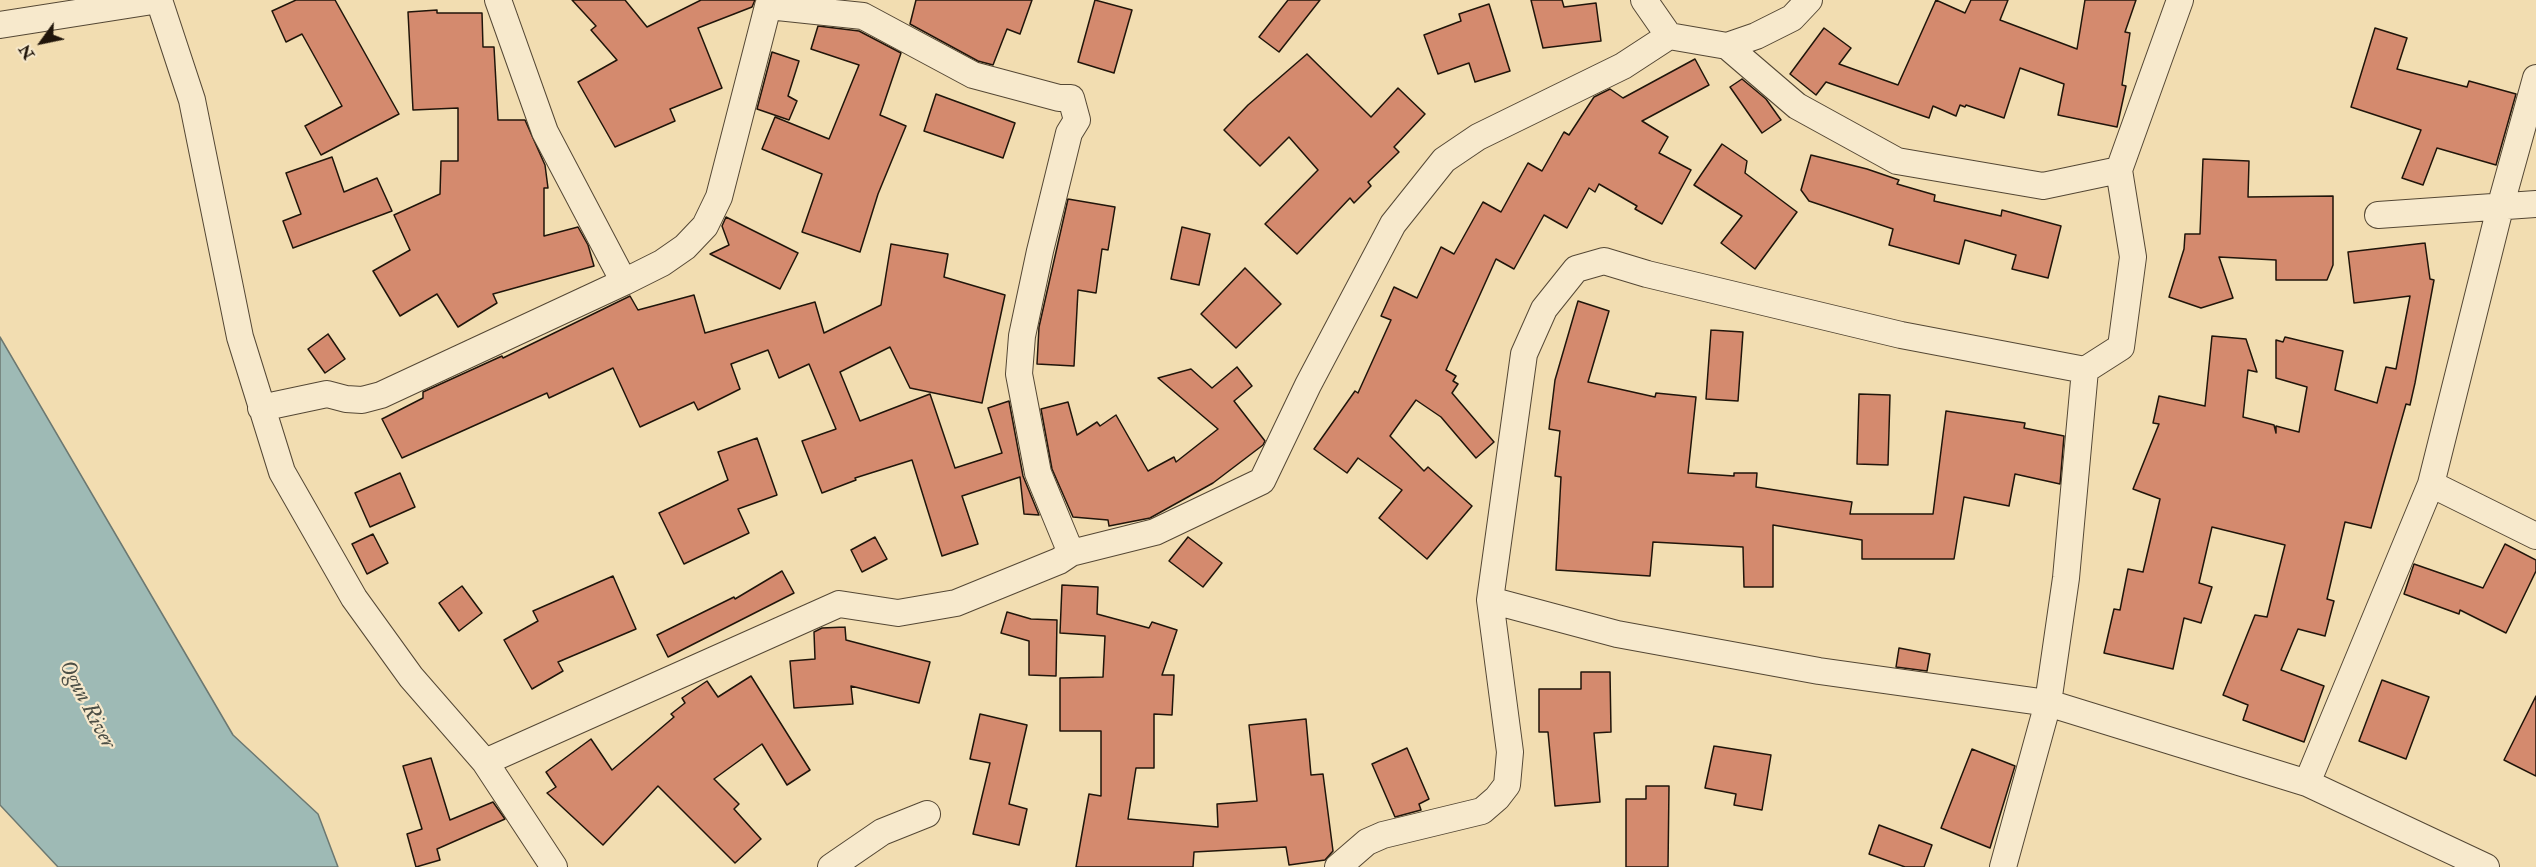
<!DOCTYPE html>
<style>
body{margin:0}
#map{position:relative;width:2536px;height:867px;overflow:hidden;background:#f2ddb1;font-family:"IM FELL Double Pica",serif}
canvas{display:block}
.north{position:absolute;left:12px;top:12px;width:60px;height:60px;-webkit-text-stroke:4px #f7e9cc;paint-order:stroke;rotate:237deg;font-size:16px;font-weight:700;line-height:24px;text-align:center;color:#20150a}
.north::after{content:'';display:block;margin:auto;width:21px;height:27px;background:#20150a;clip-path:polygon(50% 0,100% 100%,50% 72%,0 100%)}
</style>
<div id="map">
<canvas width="2536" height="867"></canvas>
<div class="north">N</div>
</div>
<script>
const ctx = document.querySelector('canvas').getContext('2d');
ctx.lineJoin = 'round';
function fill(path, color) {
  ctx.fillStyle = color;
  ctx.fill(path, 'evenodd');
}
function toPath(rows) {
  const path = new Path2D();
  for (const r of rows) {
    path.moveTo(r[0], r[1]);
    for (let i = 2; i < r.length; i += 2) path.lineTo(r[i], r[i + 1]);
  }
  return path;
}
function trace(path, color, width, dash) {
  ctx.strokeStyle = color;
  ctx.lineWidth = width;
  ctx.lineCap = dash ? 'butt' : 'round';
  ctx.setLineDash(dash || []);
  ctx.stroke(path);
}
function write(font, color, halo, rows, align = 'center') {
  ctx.font = font + ' "IM FELL Double Pica",serif';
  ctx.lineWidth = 4.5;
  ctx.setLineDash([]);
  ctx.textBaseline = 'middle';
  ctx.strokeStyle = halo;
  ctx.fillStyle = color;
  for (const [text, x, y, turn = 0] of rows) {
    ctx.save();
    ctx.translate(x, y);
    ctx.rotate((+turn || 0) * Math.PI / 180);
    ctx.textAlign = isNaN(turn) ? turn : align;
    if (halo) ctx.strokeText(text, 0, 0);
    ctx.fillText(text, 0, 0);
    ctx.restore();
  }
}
const water = toPath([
 [0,337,233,735,318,814,338,867,58,867,0,805,0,337]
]);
fill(water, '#9ebab5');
trace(water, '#6c7871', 1.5);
const building = toPath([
 [296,0,335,0,399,114,321,155,305,126,342,106,302,34,286,42,272,11,296,0],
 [572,0,625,0,647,27,701,0,755,0,752,7,698,28,722,88,670,109,675,121,615,147,578,82,617,60,591,30,596,26,572,0],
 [916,0,1032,0,1020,34,1007,29,993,65,978,61,910,24,916,0],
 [1095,0,1132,10,1114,73,1078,62,1095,0],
 [1288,0,1320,0,1279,52,1259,37,1288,0],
 [1531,0,1562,0,1564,7,1596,3,1601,41,1543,48,1531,0],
 [1936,0,1965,13,1971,0,2008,0,2000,20,2077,49,2085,0,2136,0,2125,32,2130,33,2122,85,2126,86,2117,127,2058,115,2064,84,2020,68,2004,118,1966,105,1965,107,1960,105,1956,116,1933,106,1929,118,1826,82,1816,95,1790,74,1824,28,1851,48,1839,64,1898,85,1936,0],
 [1489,4,1510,71,1475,82,1469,63,1438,74,1424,35,1461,21,1459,14,1489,4],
 [437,10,437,13,482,13,483,47,494,47,498,120,525,120,545,165,548,188,544,188,544,236,578,227,588,245,594,266,493,294,497,303,458,327,437,294,400,316,373,271,410,250,394,215,440,194,441,161,458,161,458,108,413,110,408,12,437,10],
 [818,26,859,31,901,53,880,115,906,126,878,194,860,252,802,232,822,174,762,149,775,117,829,139,859,65,811,49,818,26],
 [2375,28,2407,38,2397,69,2467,87,2469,81,2516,94,2496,165,2437,148,2423,185,2402,178,2421,130,2351,107,2375,28],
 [772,52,799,61,788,96,797,101,789,120,757,109,772,52],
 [1307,54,1371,117,1398,88,1425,114,1394,147,1399,152,1368,182,1371,186,1354,203,1350,198,1297,254,1265,224,1318,170,1289,137,1260,166,1224,130,1248,105,1307,54],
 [1695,59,1709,85,1642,121,1668,137,1659,153,1691,170,1662,224,1635,209,1637,206,1599,184,1595,192,1589,188,1567,228,1544,215,1514,269,1496,259,1446,370,1456,376,1453,381,1458,384,1452,393,1494,442,1476,458,1441,417,1416,400,1390,436,1424,471,1428,467,1472,506,1427,559,1379,518,1402,490,1358,458,1347,473,1314,449,1355,391,1358,393,1391,320,1381,316,1394,287,1417,298,1441,247,1454,254,1483,202,1501,212,1528,163,1542,171,1564,132,1569,135,1594,97,1610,89,1623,98,1695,59],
 [1742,79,1766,99,1781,120,1762,133,1730,87,1742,79],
 [936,94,1015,123,1003,158,924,131,936,94],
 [1722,144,1747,161,1745,173,1797,212,1755,269,1721,243,1742,216,1694,185,1722,144],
 [1811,155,1867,169,1899,180,1897,184,1935,195,1934,201,2001,216,2002,210,2061,226,2048,278,2012,269,2016,255,1965,240,1959,264,1889,245,1893,229,1809,201,1801,190,1811,155],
 [332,157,344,192,377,178,392,211,293,248,283,221,301,214,286,173,332,157],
 [2203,159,2249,161,2248,197,2333,196,2333,265,2327,280,2276,280,2276,260,2219,257,2233,298,2201,308,2169,297,2184,249,2185,234,2200,234,2203,159],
 [1068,199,1115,207,1108,250,1102,249,1096,293,1078,290,1074,366,1037,364,1039,327,1068,199],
 [726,217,798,253,780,289,710,254,729,245,722,226,726,217],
 [1182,227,1210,234,1199,285,1171,279,1182,227],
 [2425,243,2430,279,2434,280,2415,383,2410,405,2406,404,2371,528,2345,522,2327,599,2334,601,2325,636,2298,629,2281,670,2324,686,2304,742,2243,720,2248,705,2223,695,2255,615,2267,617,2285,545,2212,527,2199,583,2212,587,2201,623,2184,618,2173,669,2104,653,2114,609,2120,610,2128,569,2143,572,2160,499,2133,489,2159,424,2153,423,2159,396,2205,406,2212,336,2246,339,2257,372,2248,370,2243,417,2274,425,2276,433,2276,426,2299,432,2307,387,2276,378,2276,340,2283,342,2285,337,2343,351,2335,390,2377,403,2386,367,2396,369,2410,296,2354,303,2348,252,2425,243],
 [891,244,948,254,944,277,1005,295,982,403,910,388,890,347,840,372,860,421,930,394,955,468,1002,453,988,408,1009,401,1023,476,1039,515,1024,514,1020,477,962,496,978,544,942,556,912,460,855,478,856,480,822,493,802,441,836,429,809,364,779,378,768,350,731,364,740,389,698,410,694,402,640,427,613,368,549,398,547,393,402,458,382,419,423,398,423,392,502,356,503,358,630,296,638,310,694,295,705,333,815,302,824,333,881,305,891,244],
 [1245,268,1281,304,1236,348,1201,314,1245,268],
 [1578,301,1609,311,1588,382,1655,397,1656,393,1696,397,1688,473,1734,476,1734,473,1757,473,1756,487,1852,502,1850,514,1933,514,1946,411,2025,423,2024,428,2064,436,2060,484,2015,474,2009,506,1964,497,1954,559,1862,559,1862,540,1773,525,1773,587,1744,587,1743,547,1653,542,1650,576,1556,570,1561,477,1555,476,1560,431,1549,429,1555,380,1578,301],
 [1711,330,1743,332,1738,401,1706,399,1711,330],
 [328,334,345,359,325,373,308,349,328,334],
 [1237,367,1252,386,1234,401,1265,441,1263,445,1213,483,1150,518,1109,526,1108,520,1073,517,1052,469,1041,409,1068,402,1077,435,1097,422,1100,426,1116,415,1148,471,1174,457,1176,462,1218,429,1158,378,1191,369,1212,388,1237,367],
 [1859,394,1890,395,1888,465,1857,464,1859,394],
 [757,438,777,495,738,509,749,533,684,564,659,513,728,480,718,452,757,438],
 [400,473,415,507,370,527,355,493,400,473],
 [373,534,388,563,367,574,352,544,373,534],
 [875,537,887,559,862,572,851,550,875,537],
 [1188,537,1222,563,1203,587,1169,561,1188,537],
 [2505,544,2536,560,2536,571,2506,633,2460,610,2459,614,2404,594,2414,564,2483,588,2505,544],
 [782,571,794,593,668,657,657,635,734,597,735,599,782,571],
 [613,576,636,629,558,662,563,671,532,689,504,640,538,621,533,611,613,576],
 [1062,585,1098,587,1097,614,1149,628,1152,622,1177,630,1162,675,1174,675,1172,715,1154,714,1154,768,1136,768,1128,819,1218,827,1217,804,1257,801,1249,725,1306,719,1311,775,1323,774,1333,851,1325,860,1289,865,1286,847,1194,852,1193,867,1076,867,1089,794,1101,796,1101,731,1060,731,1060,678,1103,677,1105,636,1060,633,1062,585],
 [462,586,482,613,459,631,439,603,462,586],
 [1007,612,1031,619,1057,620,1056,676,1029,675,1029,641,1001,633,1007,612],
 [845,627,846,640,930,662,919,703,851,686,853,704,794,708,790,661,815,659,814,632,822,628,845,627],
 [1899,648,1930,654,1927,671,1896,667,1899,648],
 [1581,672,1610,672,1611,732,1594,733,1600,802,1555,806,1548,732,1539,732,1539,689,1581,689,1581,672],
 [751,676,810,770,787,785,762,744,714,779,739,804,734,809,761,839,735,863,658,786,603,845,547,793,556,787,546,772,591,739,612,770,674,717,671,714,685,703,682,698,707,681,718,697,751,676],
 [2382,680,2429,697,2406,759,2359,741,2382,680],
 [2536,696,2536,776,2504,760,2536,696],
 [980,714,1027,725,1009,804,1027,809,1019,845,973,834,990,763,970,759,980,714],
 [1714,746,1771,755,1762,810,1734,805,1736,794,1705,788,1714,746],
 [1407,748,1429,799,1419,804,1421,810,1395,817,1372,764,1407,748],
 [1972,749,2015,766,1990,848,1941,828,1972,749],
 [431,758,450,820,493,802,505,819,437,849,440,860,416,867,407,834,422,829,403,766,431,758],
 [1646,786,1669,786,1668,867,1626,867,1626,799,1646,799,1646,786],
 [1879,825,1932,845,1924,867,1905,867,1869,854,1879,825]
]);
fill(building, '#d48a6e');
trace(building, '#20150a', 1.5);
const minor = toPath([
 [159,0,192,100,240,337,282,472,354,598,411,677,485,762,554,867],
 [498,0,545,132,624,282],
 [1644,0,1669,36],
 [768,6,863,16,973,75,1059,98,1071,98,1077,120,1069,133,1040,251,1022,336,1019,374,1038,473,1071,553],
 [0,25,159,0],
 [1727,46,1797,106,1897,161,2043,186,2119,170],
 [2378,215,2536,204],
 [261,408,327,394,346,399,362,400,381,395,624,282,662,263,685,247,705,226,719,197,768,6,773,0],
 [2431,484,2536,536],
 [1490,600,1617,634,1819,671,2048,703,2307,783,2486,867],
 [485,762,839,604,898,613,956,603,1059,561,1071,553,1155,532,1262,481,1308,385,1393,224,1444,160,1478,137,1623,66,1669,36,1727,46,1756,36,1792,18,1809,0],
 [2307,783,2431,484,2501,204,2536,78],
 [831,867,882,832,927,814],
 [1338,867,1367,842,1383,835,1482,811,1497,798,1507,785,1510,752,1490,600,1524,354,1544,309,1576,269,1604,261,1647,274,1901,335,2085,370],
 [2003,867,2048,703,2066,578,2085,370,2121,347,2133,257,2119,170,2180,0]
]);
trace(minor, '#544734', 28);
trace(minor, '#f7e9cc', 26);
write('italic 22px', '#4c4f46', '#f7e9cc', [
 ["Ogun River",86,705,62]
]);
</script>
